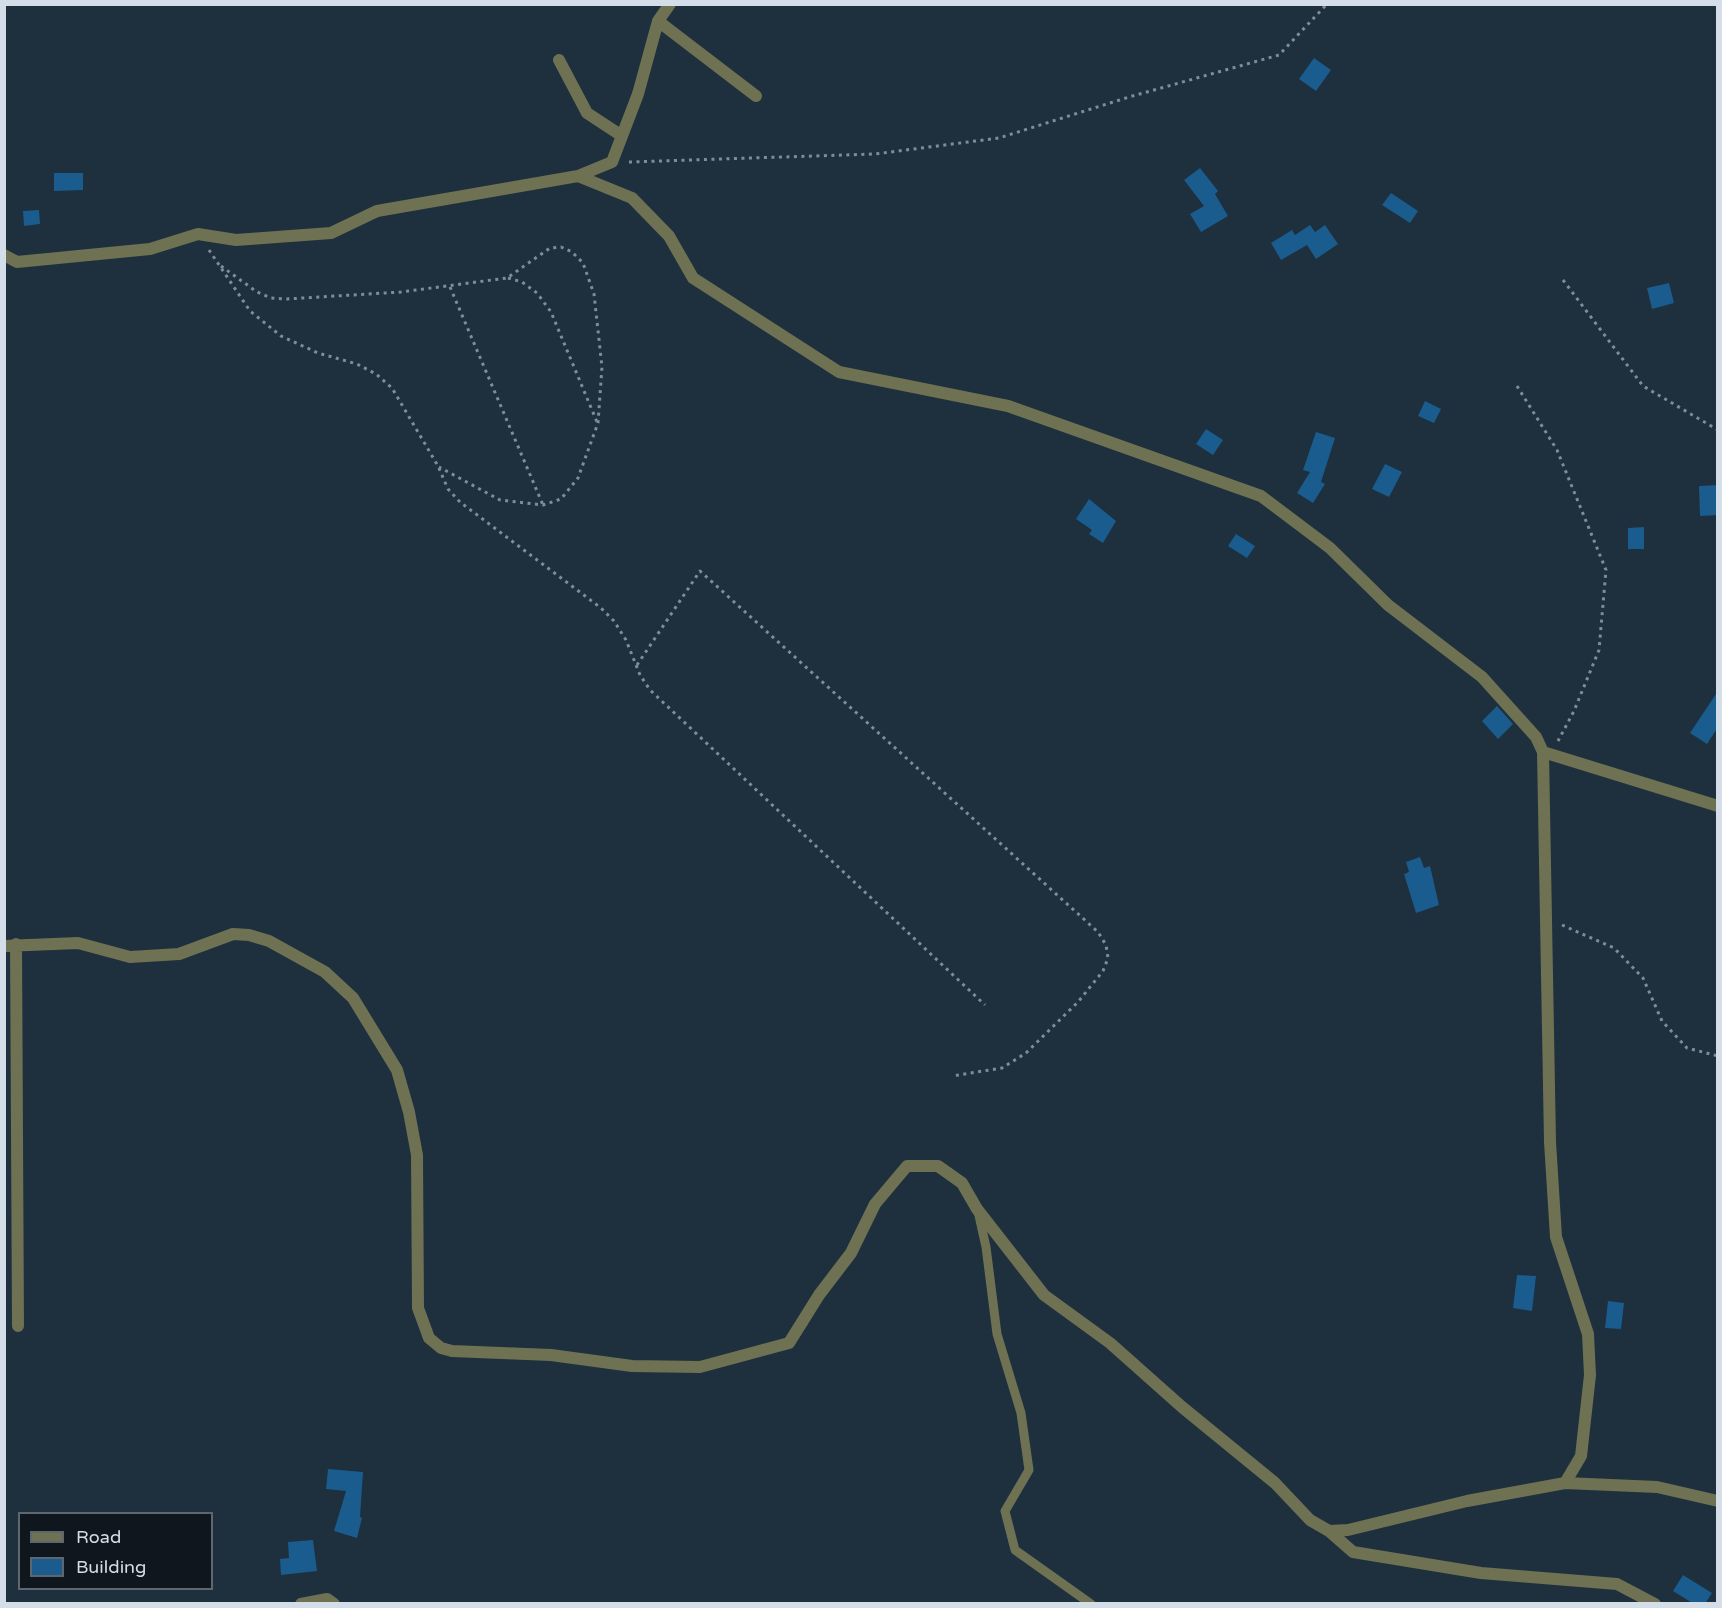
<!DOCTYPE html>
<style>
body{margin:0}
#map{position:relative;width:1722px;height:1608px;overflow:hidden;background:#1e2f3e;font-family:"Varela Round",sans-serif}
canvas{display:block}
.frame{position:absolute;inset:0;border:6px solid #d4dee8;pointer-events:none}
.legend{position:absolute;left:18px;top:1512px;width:195px;height:78px;box-sizing:border-box;background:#0f161d;border:2px solid #5e666e;margin:0;padding:8px 10px;list-style:none;font-size:18px;color:#d4dee8}
.legend li{display:flex;align-items:center;gap:12px;height:30px}
.legend b{width:30px;border:2px solid #5e666e}
</style>
<div id="map">
<canvas width="1722" height="1608"></canvas>
<div class="frame"></div>
<ul class="legend">
<li><b style="height:8px;background:#6e7152"></b>Road</li>
<li><b style="height:16px;background:#1a5c8d"></b>Building</li>
</ul>
</div>
<script>
const ctx = document.querySelector('canvas').getContext('2d');
ctx.lineJoin = 'round';
function fill(path, color) {
  ctx.fillStyle = color;
  ctx.fill(path, 'evenodd');
}
function toPath(rows) {
  const path = new Path2D();
  for (const r of rows) {
    path.moveTo(r[0], r[1]);
    for (let i = 2; i < r.length; i += 2) path.lineTo(r[i], r[i + 1]);
  }
  return path;
}
function trace(path, color, width, dash) {
  ctx.strokeStyle = color;
  ctx.lineWidth = width;
  ctx.lineCap = dash ? 'butt' : 'round';
  ctx.setLineDash(dash || []);
  ctx.stroke(path);
}
fill(toPath([
 [1314,58,1331,70,1316,91,1299,79],
 [1200,168,1218,191,1215,194,1228,216,1201,232,1190,214,1204,206,1184,180],
 [54,173,83,173,83,190,54,191],
 [1391,193,1418,211,1410,223,1382,205],
 [39,210,40,224,24,226,23,211],
 [1310,225,1315,232,1325,225,1338,244,1316,259,1307,245,1281,260,1271,243,1292,230,1295,235],
 [1669,283,1674,303,1652,309,1647,288],
 [1425,401,1441,409,1434,423,1418,416],
 [1206,429,1223,440,1213,455,1196,444],
 [1316,432,1335,438,1321,482,1325,484,1313,503,1297,493,1310,472,1303,470],
 [1385,464,1402,472,1389,497,1372,489],
 [1718,485,1718,515,1700,516,1699,486],
 [1089,499,1116,521,1103,543,1089,534,1092,530,1076,519],
 [1644,527,1644,549,1628,549,1628,528],
 [1236,534,1255,546,1247,558,1228,546],
 [1718,691,1718,727,1707,744,1690,733],
 [1497,706,1513,724,1498,739,1482,721],
 [1420,857,1424,868,1430,866,1439,905,1416,913,1404,874,1409,872,1406,862],
 [1517,1275,1536,1276,1532,1311,1513,1308],
 [1608,1301,1624,1303,1621,1329,1605,1328],
 [328,1469,363,1472,360,1517,362,1518,357,1538,334,1531,346,1491,326,1489],
 [313,1540,317,1571,281,1575,280,1559,289,1558,288,1542],
 [1683,1575,1712,1593,1705,1604,1694,1604,1673,1591]
]), '#1a5c8d');
trace(toPath([
 [629,162,875,154,999,138,1129,97,1279,55,1327,4],
 [209,250,250,311,281,336,318,353,357,364,376,374,392,388,438,466,448,489,460,502,601,608,614,621,626,640,640,675,650,690,985,1005],
 [221,266,257,292,271,298,287,299,401,292,507,278,550,248,561,247,572,252,583,263,594,294,602,367,598,423,578,478,561,499,543,505,500,500,439,467],
 [508,278,522,282,537,293,551,312,597,422],
 [1563,280,1643,386,1718,430],
 [450,287,543,505],
 [1517,386,1557,450,1606,570,1599,650,1574,711,1558,741],
 [637,665,700,571,1098,932,1106,945,1108,958,1103,971,1078,1002,1026,1053,1002,1068,952,1076],
 [1562,925,1614,948,1643,978,1662,1021,1687,1048,1718,1056]
]), '#808d99', 3, [3, 4.5]);
trace(toPath([
 [978,1211,986,1247,997,1334,1021,1413,1029,1470,1005,1511,1015,1550,1091,1604]
]), '#6e7152', 9);
trace(toPath([
 [658,21,756,96],
 [559,60,587,113,622,136],
 [578,176,632,198,669,236,693,278,839,372,1008,406,1261,496,1330,548,1388,605,1482,677,1536,737,1543,752,1550,1142,1556,1237,1588,1334,1590,1375,1581,1456,1565,1483],
 [4,255,17,262,150,249,198,234,236,240,331,233,377,211,578,176,612,162,638,94,658,21,670,4],
 [1543,752,1718,806],
 [16,944,18,1326],
 [4,946,78,943,130,957,179,954,233,934,249,935,269,941,325,972,353,998,397,1070,409,1112,417,1155,418,1308,429,1338,441,1348,452,1351,551,1355,632,1366,700,1367,789,1343,819,1295,851,1253,875,1204,907,1166,938,1166,962,1183,977,1209,1044,1295,1110,1343,1182,1407,1275,1483,1310,1520,1329,1531,1353,1552,1481,1573,1617,1584,1655,1604],
 [1329,1531,1348,1530,1467,1501,1565,1483,1657,1487,1718,1501],
 [301,1604,327,1599,334,1604]
]), '#6e7152', 12);
</script>
